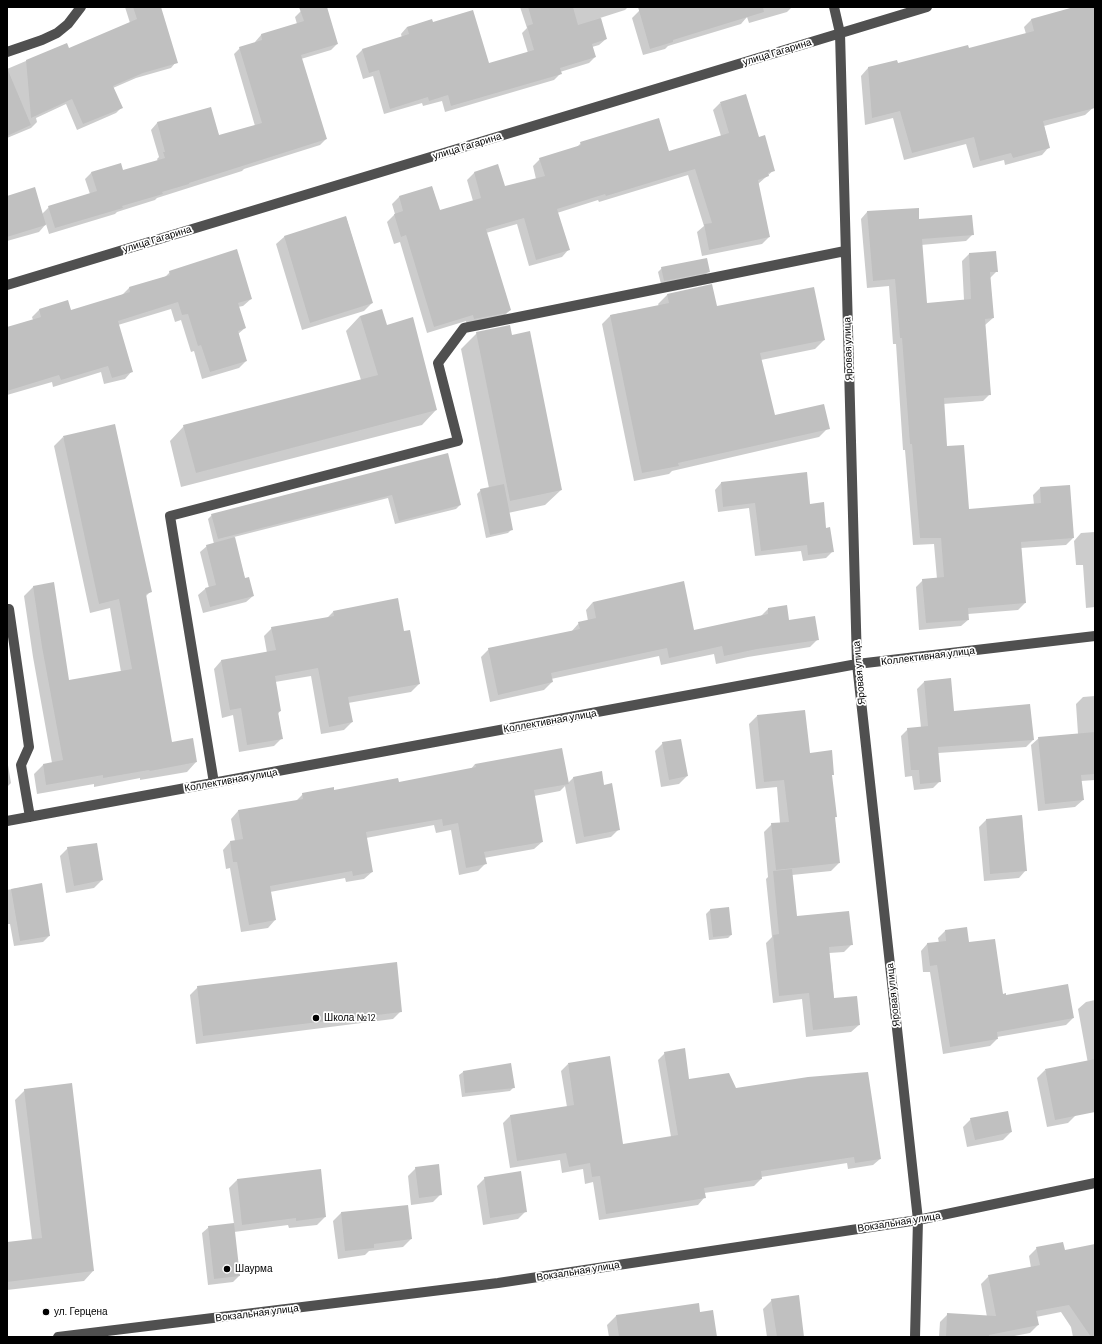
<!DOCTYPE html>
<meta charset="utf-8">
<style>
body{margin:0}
#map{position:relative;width:1102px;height:1344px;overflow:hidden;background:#fff;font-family:Barlow,sans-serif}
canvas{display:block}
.frame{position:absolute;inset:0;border:8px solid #000;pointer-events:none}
</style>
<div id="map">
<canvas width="1102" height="1344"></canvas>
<div class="frame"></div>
</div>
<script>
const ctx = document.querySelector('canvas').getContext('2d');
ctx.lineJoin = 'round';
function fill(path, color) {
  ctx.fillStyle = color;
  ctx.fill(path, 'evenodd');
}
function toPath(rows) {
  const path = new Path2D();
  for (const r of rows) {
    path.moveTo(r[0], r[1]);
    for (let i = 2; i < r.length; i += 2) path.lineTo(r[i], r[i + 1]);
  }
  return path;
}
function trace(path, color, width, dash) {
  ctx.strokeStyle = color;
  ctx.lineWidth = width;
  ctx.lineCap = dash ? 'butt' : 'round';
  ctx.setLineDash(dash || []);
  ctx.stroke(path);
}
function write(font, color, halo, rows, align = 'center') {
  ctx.font = font + ' Barlow,sans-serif';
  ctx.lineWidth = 3.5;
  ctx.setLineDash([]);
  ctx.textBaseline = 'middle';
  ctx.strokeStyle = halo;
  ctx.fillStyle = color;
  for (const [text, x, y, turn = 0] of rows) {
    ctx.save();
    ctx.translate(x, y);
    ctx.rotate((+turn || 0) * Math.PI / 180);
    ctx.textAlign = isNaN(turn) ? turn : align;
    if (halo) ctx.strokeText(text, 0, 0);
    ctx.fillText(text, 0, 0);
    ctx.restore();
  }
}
fill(toPath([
 [125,7,160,7,176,62,171,68,136,78,113,88,121,108,116,113,77,130,66,104,36,118,37,122,31,128,7,138,7,69,66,44,68,50,130,23],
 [313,7,326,7,337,44,331,50,301,59,326,139,320,145,244,169,242,171,157,198,155,200,117,212,115,214,49,234,46,224,39,232,7,241,7,197,42,214,49,207,90,194,85,179,91,173,123,171,158,161,157,159,159,157,151,130,157,123,210,108,219,136,255,126,234,54,240,48,255,43,255,42,261,35,297,24,295,17,301,11],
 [520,7,628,7,625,10,600,18,606,39,599,45,592,47,595,57,589,63,560,72,561,73,554,80,445,112,442,101,423,106,422,103,384,114,373,76,363,79,356,56,362,50,402,38,401,34,407,27,432,23,488,65,528,53,522,33,527,28],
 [652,7,791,7,791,8,787,12,749,23,747,17,741,24,668,46,665,49,643,55,632,18,639,11],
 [1087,7,1095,7,1095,106,1085,115,1044,126,1049,147,1042,155,1005,165,1004,160,973,168,966,144,904,160,893,118,865,125,861,76,868,68,897,64,968,50,1026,34,1024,27,1031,20],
 [720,103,758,138,774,170,758,184,769,237,762,244,702,256,697,232,704,226,688,175,599,202,598,200,557,213,569,249,562,257,529,266,517,224,486,233,510,310,503,317,467,326,466,321,427,333,400,242,394,244,387,222,395,214,392,204,399,197,432,187,439,211,473,201,467,180,474,173,497,166,504,188,536,179,533,166,540,159,576,148,581,143,668,153,721,136,713,110],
 [867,212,918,220,973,234,966,241,921,245,926,304,964,300,962,261,969,254,997,271,990,278,993,318,985,325,990,394,983,401,943,404,946,447,969,510,1034,505,1033,495,1040,488,1069,486,1073,538,1066,545,1021,548,1025,603,1018,610,968,614,968,620,961,626,919,630,916,587,923,580,937,579,934,544,913,545,905,450,903,450,896,344,893,344,889,286,867,288,861,219],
 [346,217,372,303,364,311,302,330,276,244,284,237],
 [662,268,709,271,705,275,661,284,658,272],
 [170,272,251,299,243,306,238,307,245,328,238,334,246,361,239,368,202,379,194,351,191,352,181,320,175,322,171,309,118,325,132,371,125,379,104,384,101,372,53,387,52,382,7,395,7,328,33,320,32,317,39,310,70,312,122,295,129,288,165,277],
 [667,295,716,308,824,340,815,349,761,360,774,416,828,428,819,437,672,471,669,474,634,481,602,324,611,315,659,306,658,304],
 [360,316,436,410,422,425,181,487,170,441,184,426,361,380,346,331],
 [477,333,561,490,545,505,508,513,512,529,508,533,486,538,477,494,481,490,489,488,461,349],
 [63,437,150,592,145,597,171,743,196,762,187,772,140,780,140,778,94,787,94,784,37,794,34,774,43,765,52,763,33,657,24,596,34,586,68,681,121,672,110,608,90,613,54,446],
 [447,454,460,505,456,509,395,524,388,498,234,537,245,579,253,596,246,602,203,613,198,595,205,589,209,588,200,552,207,546,214,544,208,519,212,515],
 [721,483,810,505,825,529,832,552,826,558,803,561,801,551,755,556,749,508,718,512,715,490],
 [1095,532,1095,607,1086,608,1083,565,1076,565,1074,541,1081,533],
 [593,602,694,631,760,617,768,609,786,606,788,621,818,639,810,647,748,657,716,664,714,654,661,665,659,656,551,679,552,682,544,690,490,702,481,657,489,649,571,632,579,623,588,621,586,610],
 [333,612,403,632,419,684,411,692,348,703,352,722,344,730,321,734,311,676,275,682,280,711,278,714,282,738,274,746,239,752,233,715,222,718,214,669,221,661,267,653,264,636,272,628,327,618],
 [924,682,954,712,1033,740,1026,747,938,753,940,781,933,788,914,790,912,776,905,777,901,736,908,729,921,728,917,689],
 [1095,696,1095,780,1081,781,1083,800,1075,807,1038,811,1031,745,1039,738,1078,734,1076,704,1083,697],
 [757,716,809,754,833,774,831,776,836,817,834,818,839,863,831,871,792,875,796,917,851,945,844,952,829,953,834,999,859,1025,851,1032,806,1037,802,999,773,1003,766,943,772,937,766,879,768,877,764,832,772,824,780,823,777,787,756,789,749,724],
 [663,743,687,776,679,784,661,787,655,751],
 [7,759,11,783,7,787],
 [475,764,568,783,573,778,603,786,619,829,611,837,576,844,565,786,560,791,534,796,542,842,534,849,484,858,485,864,478,871,459,875,451,830,436,833,434,825,366,838,372,872,364,879,346,882,345,878,270,892,275,920,268,928,241,932,230,868,226,869,223,850,230,842,235,841,231,819,238,811,296,801,303,794,398,783,471,769],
 [1022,816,1026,870,1019,878,984,881,979,827,986,820],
 [68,848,102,880,94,888,66,893,60,856],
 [41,884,49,936,43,942,14,946,10,924,7,924,7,890],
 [728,908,731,935,728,938,709,940,706,914,710,910],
 [966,928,968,943,1002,995,1073,1018,1066,1025,997,1037,997,1039,990,1046,943,1054,930,972,923,972,921,951,927,944,939,943,938,938,945,931],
 [198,987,401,1011,393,1019,196,1044,190,995],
 [1095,1000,1095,1067,1089,1069,1078,1009,1086,1002],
 [665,1053,689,1080,735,1089,880,1159,873,1165,848,1169,847,1163,761,1177,761,1179,754,1186,704,1193,704,1198,698,1205,599,1220,593,1182,585,1184,583,1169,562,1173,560,1160,510,1168,503,1123,510,1116,567,1107,561,1071,568,1064,623,1145,671,1137,658,1060],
 [1045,1070,1076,1115,1068,1123,1047,1127,1037,1078],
 [463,1072,514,1087,510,1091,462,1097,459,1075],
 [25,1090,93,1271,84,1281,7,1290,7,1243,32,1240,15,1100],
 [971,1119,1011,1132,1003,1140,967,1147,963,1127],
 [416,1168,441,1194,433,1202,411,1205,408,1176],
 [485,1178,526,1211,518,1219,483,1225,477,1186],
 [237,1180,325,1217,317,1225,289,1228,288,1225,234,1232,239,1276,233,1282,208,1285,202,1233,209,1227,234,1224,229,1188],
 [341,1213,411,1239,403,1247,369,1251,365,1255,338,1259,333,1221],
 [1095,1245,1095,1337,1073,1337,1071,1327,1061,1312,1036,1317,1038,1325,1030,1333,1009,1337,939,1337,940,1322,948,1314,987,1317,981,1284,989,1276,1031,1268,1029,1256,1037,1248,1064,1251],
 [772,1300,803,1337,767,1337,763,1309],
 [699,1313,716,1337,609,1337,607,1325,616,1316]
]), '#0003');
fill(toPath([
 [133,7,161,7,178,63,143,73,113,86,123,108,83,124,72,99,31,118,26,60,67,43,69,48,137,19],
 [299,7,327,7,338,44,301,55,327,139,189,183,189,184,162,192,163,194,122,206,123,208,55,228,48,206,97,191,91,172,121,163,123,170,165,158,163,152,165,152,157,122,211,107,219,135,262,123,239,47,262,40,261,34,304,21],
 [528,7,573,7,578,25,601,18,607,39,592,44,596,57,560,68,562,74,451,106,448,95,429,101,428,97,390,109,379,70,369,73,362,49,409,34,407,27,432,19,433,22,473,10,489,63,534,50,527,26,533,24],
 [638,7,763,7,764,12,673,40,673,42,650,49],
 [1074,7,1095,7,1095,108,1043,121,1050,148,1013,158,1011,153,980,161,974,137,912,153,900,111,872,118,868,67,897,60,898,63,968,45,969,48,1034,31,1031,19],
 [7,68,31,125,7,136],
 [746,94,759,137,765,135,775,171,768,173,769,176,758,180,770,237,709,250,704,224,712,223,695,169,606,196,605,194,557,209,570,250,536,260,524,218,486,229,511,310,506,313,474,319,473,315,434,327,406,235,401,237,394,214,403,211,399,196,432,186,440,210,481,198,474,172,498,164,505,186,545,176,539,158,581,145,580,142,659,118,669,151,729,133,720,102],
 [35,187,46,225,7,237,7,196],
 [919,208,919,219,972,215,974,235,922,239,927,303,971,299,969,253,996,251,998,272,990,272,994,318,985,319,991,395,944,398,947,446,964,445,969,509,1041,503,1040,487,1070,485,1074,538,1021,542,1026,603,968,608,969,620,926,623,922,579,944,577,941,538,920,538,912,444,910,444,902,338,900,338,895,279,873,281,867,211],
 [346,216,373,303,310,323,284,236],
 [237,249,252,299,238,303,246,328,238,331,247,361,210,372,201,345,198,346,188,314,182,315,178,302,118,321,133,372,112,378,108,366,61,380,59,375,7,391,7,327,41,317,39,309,68,300,71,310,130,292,129,287,170,275,169,271],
 [707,258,710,272,664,281,661,267],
 [712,284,717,306,814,287,825,340,760,353,775,415,824,404,830,429,678,463,679,466,642,473,610,315,669,303,667,294],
 [382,309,387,325,413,317,437,410,196,473,183,425,378,375,360,316],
 [510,325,512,335,530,331,562,490,510,501,476,332],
 [115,424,152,592,146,594,172,742,193,738,197,762,150,771,149,770,103,778,103,775,46,785,43,764,63,760,42,647,33,586,54,582,69,680,132,669,119,599,99,604,63,436],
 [448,453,461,505,399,521,392,495,218,539,211,514],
 [807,472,810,504,824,502,826,528,830,527,834,552,808,555,807,545,761,551,755,503,723,507,721,482],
 [504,484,513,530,490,535,480,489],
 [235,537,245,578,249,577,254,596,210,607,205,588,216,585,206,545],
 [684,581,694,630,768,614,768,608,787,605,789,620,815,616,819,640,757,649,724,656,722,646,669,658,667,648,551,673,553,682,498,695,488,648,580,629,578,622,596,618,593,602],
 [398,598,404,631,410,630,420,684,348,697,353,722,329,727,318,668,275,676,281,711,278,712,283,739,247,745,241,708,230,710,221,660,276,650,271,627,334,616,333,611],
 [951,678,954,711,1030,704,1034,740,938,747,941,782,920,784,919,770,911,770,907,728,928,726,924,681],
 [805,710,810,753,832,750,834,775,832,775,837,817,835,817,840,863,776,870,771,823,789,822,784,780,764,782,757,715],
 [1095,732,1095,774,1081,775,1084,800,1045,804,1038,737],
 [681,739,688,776,669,780,662,742],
 [562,748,569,784,534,790,543,842,484,852,487,864,466,868,458,823,443,826,442,819,366,832,373,872,353,876,352,871,270,886,276,920,249,925,237,862,233,862,230,841,243,839,238,810,303,799,302,793,334,787,334,790,398,778,399,782,476,767,475,764],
 [602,771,604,785,612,783,620,830,584,837,573,777],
 [1022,815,1027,871,990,874,986,819],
 [97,843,103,880,74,886,67,847],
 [792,869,797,916,849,911,853,945,829,947,834,998,857,996,860,1025,813,1030,809,993,779,996,773,935,779,934,773,871],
 [42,883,50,936,20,941,11,889],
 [729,907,732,935,713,937,710,909],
 [967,927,969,942,995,939,1003,994,1006,993,1006,995,1068,984,1074,1018,997,1032,998,1039,950,1047,937,965,930,966,927,943,946,941,945,930],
 [397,962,402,1012,203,1036,197,986],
 [685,1048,689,1079,729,1073,736,1088,808,1077,868,1072,881,1159,855,1163,854,1157,761,1171,762,1179,704,1188,706,1198,606,1214,600,1176,592,1177,590,1163,569,1167,566,1153,517,1161,510,1115,574,1105,568,1063,610,1056,623,1144,678,1135,664,1052],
 [1095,1059,1095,1112,1055,1120,1045,1069],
 [511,1063,515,1088,465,1093,463,1071],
 [72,1083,94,1271,7,1282,7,1242,42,1238,24,1089],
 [1008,1111,1012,1132,975,1140,970,1118],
 [439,1164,442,1195,419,1198,415,1167],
 [321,1169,326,1217,296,1221,296,1218,242,1225,237,1179],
 [521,1171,527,1212,490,1218,484,1177],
 [408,1205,412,1239,374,1244,374,1248,345,1251,341,1212],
 [234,1223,240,1276,214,1279,208,1226],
 [1063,1242,1065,1250,1095,1244,1095,1337,1091,1337,1069,1305,1036,1311,1039,1325,989,1335,989,1337,946,1337,947,1313,996,1316,988,1275,1040,1265,1036,1247],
 [799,1295,804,1337,777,1337,771,1299],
 [699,1303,700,1312,713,1310,717,1337,619,1337,616,1315]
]), '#c0c0c0');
trace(toPath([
 [834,7,840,33,857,664,918,1220,915,1337],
 [7,52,42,40,57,33,68,24,81,7],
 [7,285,927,7],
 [9,609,29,747,21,765,30,817],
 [214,783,170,516,458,441,438,363,464,328,845,251],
 [7,821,857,664,1095,636],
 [58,1337,498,1283,918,1220,1095,1183]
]), '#505050', 10);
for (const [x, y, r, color] of [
 [316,1018,4,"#000"],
 [227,1269,4,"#000"],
 [46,1312,4,"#000"]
]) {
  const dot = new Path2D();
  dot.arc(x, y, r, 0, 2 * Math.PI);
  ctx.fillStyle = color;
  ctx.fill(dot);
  trace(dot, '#fff', 1.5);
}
write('10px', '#000', '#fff', [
 ["улица Гагарина",777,52,-17],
 ["улица Гагарина",467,146,-17],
 ["улица Гагарина",157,239,-17],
 ["Яровая улица",848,349,-92],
 ["Коллективная улица",928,656,-7],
 ["Яровая улица",859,673,-95],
 ["Коллективная улица",550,721,-10],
 ["Коллективная улица",231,780,-10],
 ["Яровая улица",893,995,-96],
 ["Вокзальная улица",899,1222,-9],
 ["Вокзальная улица",578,1271,-9],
 ["Вокзальная улица",257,1313,-7]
]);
write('10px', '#000', '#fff', [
 ["Школа №12",324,1018],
 ["Шаурма",235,1269],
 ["ул. Герцена",54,1312]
], 'left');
</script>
